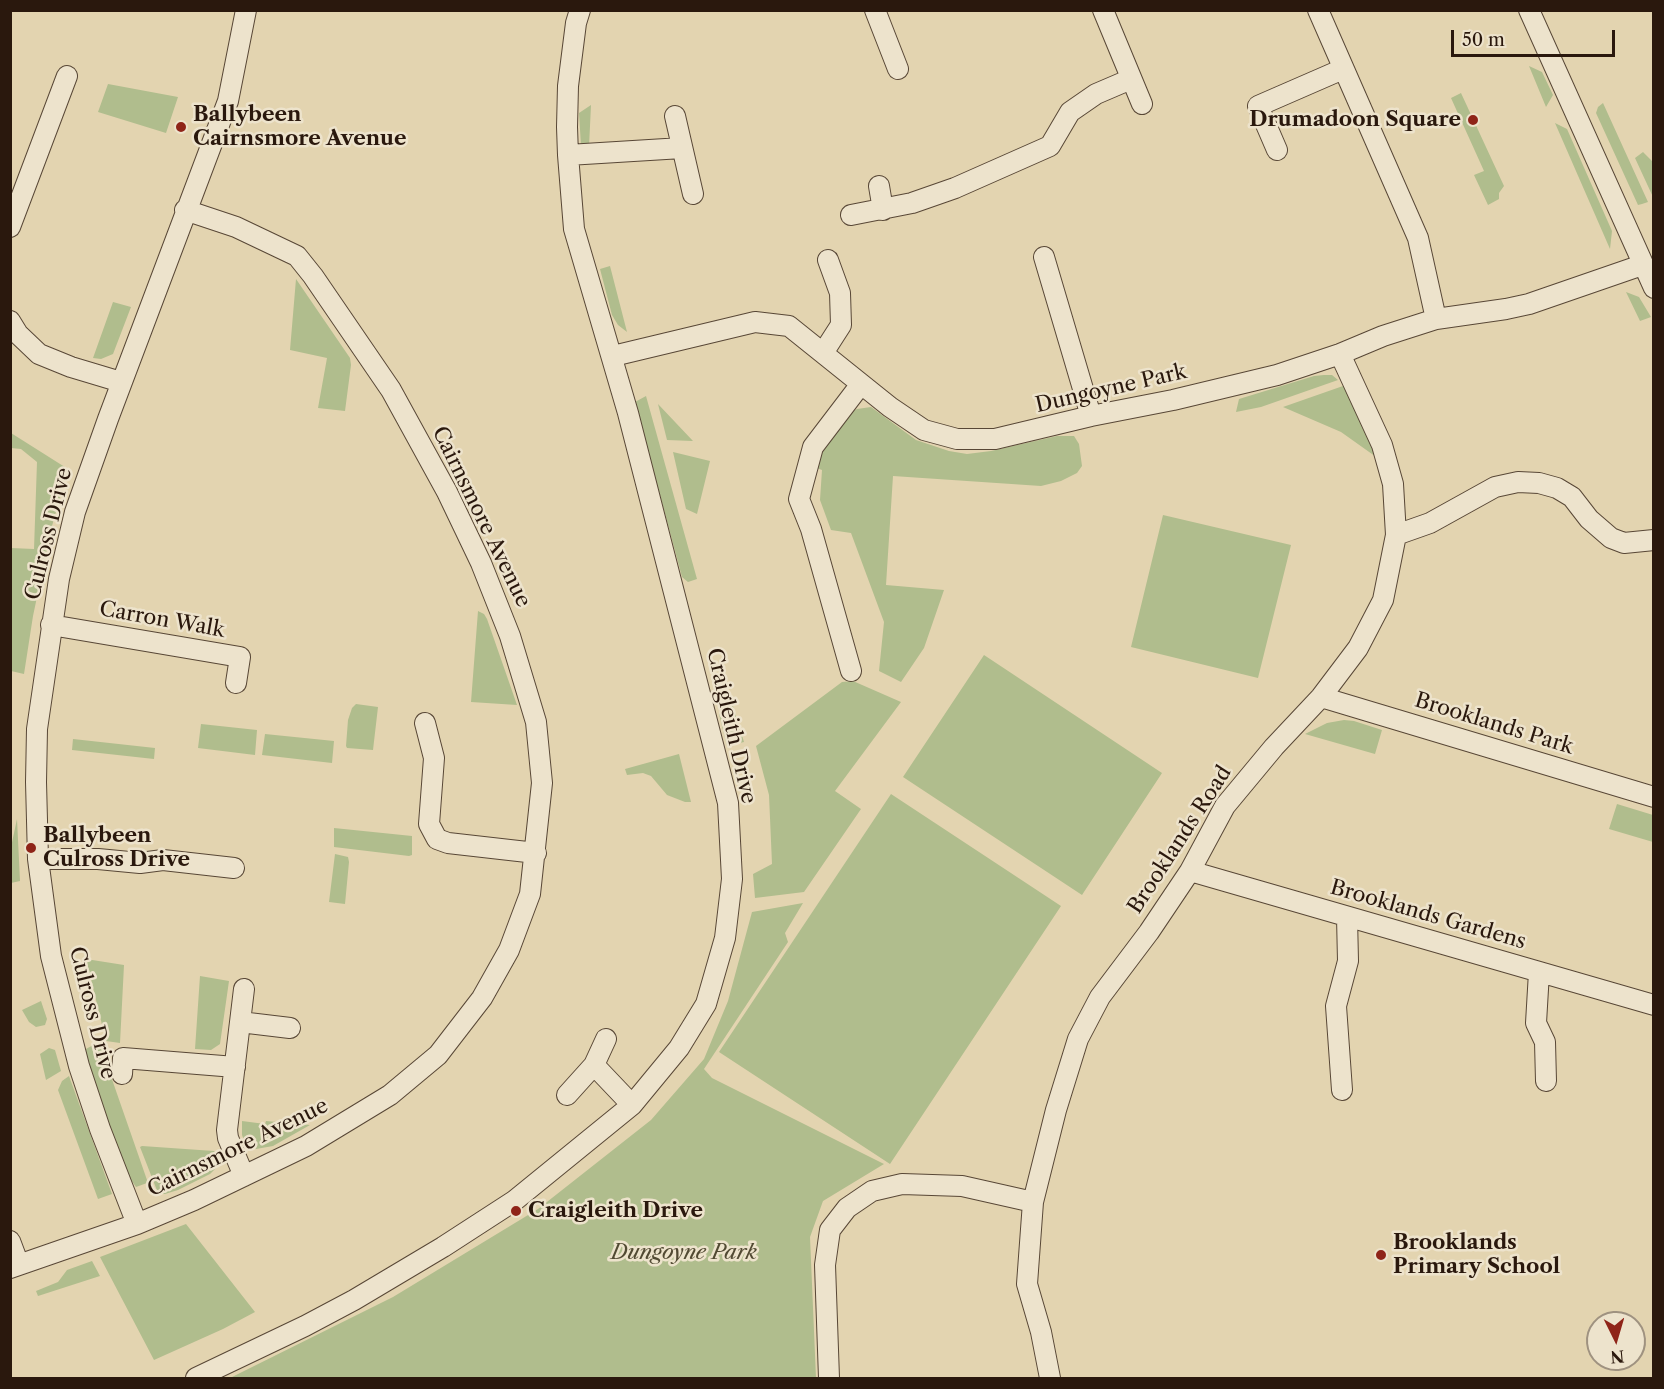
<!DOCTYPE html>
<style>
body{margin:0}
#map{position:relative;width:1664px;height:1389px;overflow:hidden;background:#e3d4b0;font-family:"Libre Caslon Text",serif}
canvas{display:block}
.frame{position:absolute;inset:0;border:12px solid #2a180d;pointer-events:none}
.north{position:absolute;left:1586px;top:1311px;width:60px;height:60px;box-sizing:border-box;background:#ede3cc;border:2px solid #9f9280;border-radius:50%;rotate:175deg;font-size:16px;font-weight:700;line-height:24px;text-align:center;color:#2a180d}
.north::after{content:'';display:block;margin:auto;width:21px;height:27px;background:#8f2418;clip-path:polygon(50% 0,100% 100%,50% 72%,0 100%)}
.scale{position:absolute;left:1451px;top:30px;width:164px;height:27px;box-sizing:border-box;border:3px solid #2a180d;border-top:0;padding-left:8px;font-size:18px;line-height:21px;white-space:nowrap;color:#2a180d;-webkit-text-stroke:4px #ede3cc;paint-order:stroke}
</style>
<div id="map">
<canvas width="1664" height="1389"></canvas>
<div class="frame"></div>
<div class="north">N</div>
<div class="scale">50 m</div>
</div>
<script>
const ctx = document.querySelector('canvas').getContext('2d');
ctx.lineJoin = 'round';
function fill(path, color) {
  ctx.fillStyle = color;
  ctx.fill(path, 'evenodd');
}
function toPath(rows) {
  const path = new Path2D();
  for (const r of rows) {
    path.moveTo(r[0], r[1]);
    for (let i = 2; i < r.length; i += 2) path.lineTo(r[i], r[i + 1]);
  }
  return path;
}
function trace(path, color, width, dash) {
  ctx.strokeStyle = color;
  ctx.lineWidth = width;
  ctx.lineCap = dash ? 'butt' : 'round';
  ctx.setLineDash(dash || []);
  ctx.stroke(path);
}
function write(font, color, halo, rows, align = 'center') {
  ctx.font = font + ' "Libre Caslon Text",serif';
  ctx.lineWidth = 5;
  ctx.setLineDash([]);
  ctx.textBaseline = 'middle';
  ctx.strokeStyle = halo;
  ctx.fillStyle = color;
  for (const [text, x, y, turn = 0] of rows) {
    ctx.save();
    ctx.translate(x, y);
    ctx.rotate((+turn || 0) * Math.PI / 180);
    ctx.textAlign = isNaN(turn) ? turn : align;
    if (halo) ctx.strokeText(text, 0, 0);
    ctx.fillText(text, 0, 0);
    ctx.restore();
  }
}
fill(toPath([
 [1529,66,1542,72,1553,95,1546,107],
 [108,84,178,97,166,133,98,112],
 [1461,93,1504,186,1499,193,1499,199,1488,205,1474,175,1484,171,1451,98],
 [1603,103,1648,202,1642,204,1638,205,1596,113,1598,107],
 [591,105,589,147,581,146,579,113],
 [1555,123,1567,129,1612,231,1610,249],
 [1643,152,1653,162,1653,197,1635,158],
 [610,266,627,332,618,325,612,315,600,269],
 [296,279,350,358,351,365,345,411,318,408,327,358,290,350],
 [1626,292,1639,297,1651,317,1640,321],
 [113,302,131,307,113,354,101,359,93,358],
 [1324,375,1332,375,1338,380,1261,407,1236,412,1239,399,1314,376],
 [1343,386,1347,388,1379,459,1341,432,1283,407],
 [646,396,697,579,688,582,682,577,635,402],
 [658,404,693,441,667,440],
 [871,407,916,440,949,451,967,454,991,451,1057,436,1074,436,1079,444,1082,466,1077,473,1061,481,1041,486,893,476,886,585,944,590,924,648,901,682,879,671,884,622,851,533,831,530,820,500,822,470,814,467,827,440,850,413,857,409],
 [11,433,68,469,52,526,33,616,24,674,11,671,11,548,34,549,37,462,21,449,11,448],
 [673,452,710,461,697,514,686,509],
 [1163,515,1291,545,1258,678,1131,647],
 [478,611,484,614,487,619,517,705,471,702],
 [984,655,1162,773,1082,895,903,777],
 [853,681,901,702,835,791,861,809,804,892,755,898,753,874,772,864,769,795,756,746,842,682],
 [732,703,744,742,727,746,719,714],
 [356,704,378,707,373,750,347,748,346,746,348,720,352,708],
 [1344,720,1354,721,1382,730,1375,754,1305,734,1327,723],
 [201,724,257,730,255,755,198,748],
 [265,734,334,741,332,763,262,755],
 [73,739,155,748,154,759,72,750],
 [679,754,691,802,685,802,667,795,651,776,643,773,627,775,625,769],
 [891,794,1061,906,890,1164,719,1052],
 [1617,804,1653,815,1653,842,1609,829],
 [17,819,20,881,11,883,11,847],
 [334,828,412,836,412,855,409,856,334,847],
 [335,854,348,857,349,862,345,904,329,902],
 [803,903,785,933,788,942,704,1069,712,1078,884,1164,823,1201,810,1237,816,1378,230,1378,393,1297,538,1209,651,1120,704,1059,728,1001,752,912],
 [86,959,124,965,120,1043,106,1041],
 [200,976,229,981,220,1044,211,1050,195,1049],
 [41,1001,47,1019,45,1025,36,1027,29,1022,22,1010],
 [99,1042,147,1180,147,1183,136,1187,129,1177,88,1068,84,1050],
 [49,1048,55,1050,61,1071,46,1080,40,1054],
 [69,1076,112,1194,98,1199,58,1090,62,1081],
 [242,1121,265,1124,266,1121,310,1125,273,1146,256,1149,251,1148,244,1140,242,1135],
 [142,1146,214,1151,217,1155,216,1168,210,1174,178,1190,165,1194,158,1193,140,1147],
 [186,1224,255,1312,223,1329,154,1360,100,1257],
 [92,1261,100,1276,38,1296,36,1291,58,1282,67,1270]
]), '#b0bd8d');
const minor = toPath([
 [875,10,898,69],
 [1103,10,1142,104],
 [1318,10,1418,238,1436,319],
 [1529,10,1654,288],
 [675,116,693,194],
 [1277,150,1258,106,1343,69],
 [568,155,682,148],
 [879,186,883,210],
 [851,215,912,203,955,188,1050,146,1070,112,1096,94,1131,79],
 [10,227,67,76],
 [1044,257,1091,416],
 [10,321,18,334,39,354,71,367,121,382],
 [823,353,841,325,840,293,828,260],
 [613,356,755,322,789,326,890,407,924,430,957,439,995,439,1091,416,1173,400,1277,375,1340,354,1383,336,1436,319,1506,309,1529,304,1642,265],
 [1396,535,1430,523,1495,487,1518,482,1539,483,1557,488,1572,497,1589,519,1611,538,1624,543,1654,540],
 [51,625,240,657,236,683],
 [851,671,811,529,799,499,813,447,861,384],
 [1321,697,1654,797],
 [425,723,434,758,429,824,437,839,448,843,536,853],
 [38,859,98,859,140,863,163,860,234,868],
 [1190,871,1654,1005],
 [1539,972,1536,1023,1545,1042,1546,1081],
 [244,989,227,1130,228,1138,244,1176],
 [240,1022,290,1028],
 [594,1065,632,1105],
 [122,1074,123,1058,235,1067],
 [1342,1090,1336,1006,1348,961,1347,917],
 [567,1095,594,1065,606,1039],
 [137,1224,100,1129,79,1066,51,956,38,859,36,782,37,729,59,579,75,512,108,419,228,101,246,10],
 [10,1241,19,1265],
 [10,1268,137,1224,194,1200,306,1146,390,1095,438,1055,482,998,509,950,530,894,542,783,536,722,510,636,481,563,447,492,391,390,313,276,297,256,236,227,185,210],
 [196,1378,305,1326,354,1300,443,1247,514,1201,632,1105,679,1048,706,1004,725,938,732,879,728,803,628,413,574,229,568,155,567,127,568,86,576,23,580,10],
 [829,1378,825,1265,830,1230,847,1208,872,1191,902,1184,962,1186,1033,1202],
 [1050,1378,1041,1332,1027,1284,1033,1202,1056,1110,1078,1039,1100,997,1149,932,1190,871,1225,806,1274,747,1321,697,1358,648,1383,600,1396,535,1393,484,1382,445,1340,354]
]);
trace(minor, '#584736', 22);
trace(minor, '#ede3cc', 20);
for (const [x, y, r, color] of [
 [1473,120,6,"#8f2418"],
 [181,127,6,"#8f2418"],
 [31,848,6,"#8f2418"],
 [516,1211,6,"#8f2418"],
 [1381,1255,6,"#8f2418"]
]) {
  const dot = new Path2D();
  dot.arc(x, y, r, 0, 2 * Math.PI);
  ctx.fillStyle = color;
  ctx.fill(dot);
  trace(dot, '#ede3cc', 2);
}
write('bold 21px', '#2a180d', '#ede3cc', [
 ["Ballybeen",193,115],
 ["Cairnsmore Avenue",193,139],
 ["Drumadoon Square",1461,120,"right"],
 ["Ballybeen",43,836],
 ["Culross Drive",43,860],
 ["Craigleith Drive",528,1211],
 ["Brooklands",1393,1243],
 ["Primary School",1393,1267]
], 'left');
write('21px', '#2a180d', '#ede3cc', [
 ["Dungoyne Park",1111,389,-13],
 ["Cairnsmore Avenue",481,517,64],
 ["Culross Drive",49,534,-76],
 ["Carron Walk",162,620,10],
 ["Brooklands Park",1494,724,17],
 ["Craigleith Drive",731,726,77],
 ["Brooklands Road",1180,840,-57],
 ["Brooklands Gardens",1428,915,16],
 ["Culross Drive",92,1013,76],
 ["Cairnsmore Avenue",238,1148,-26]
]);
write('italic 21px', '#524a33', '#ede3cc', [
 ["Dungoyne Park",684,1253]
]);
</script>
